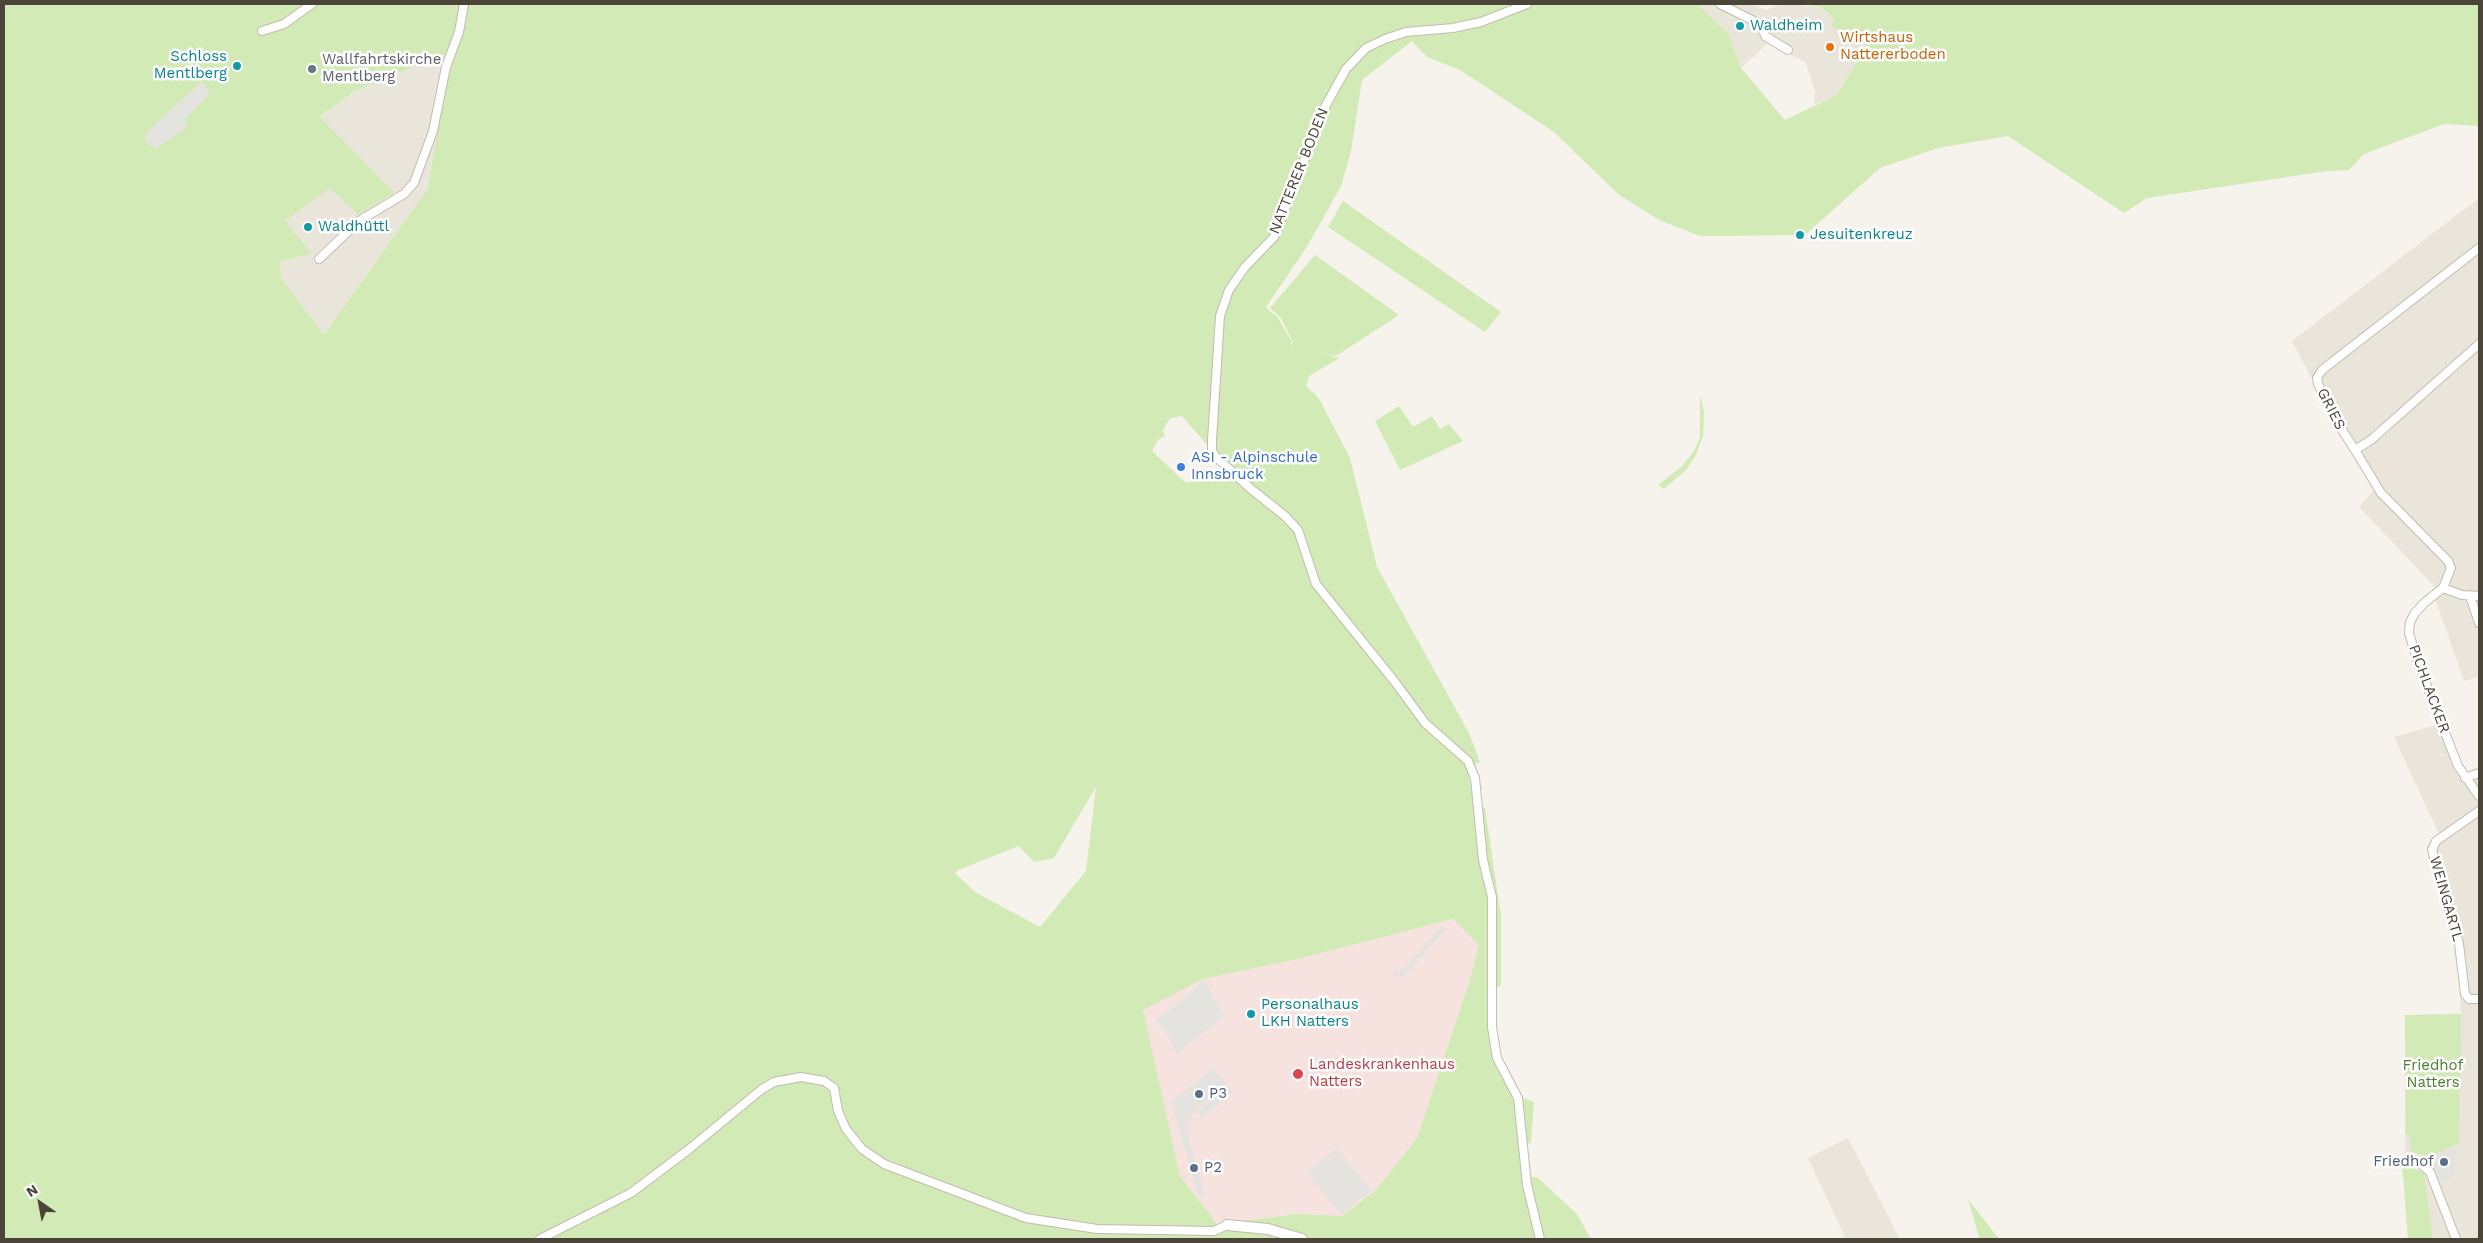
<!DOCTYPE html>
<meta charset="utf-8">
<style>
body{margin:0}
#map{position:relative;width:2483px;height:1243px;overflow:hidden;background:#f6f3ec;font-family:"Work Sans",sans-serif}
canvas{display:block}
.frame{position:absolute;inset:0;border:5px solid #4b4439;pointer-events:none}
.north{position:absolute;left:15px;top:1178px;width:50px;height:50px;-webkit-text-stroke:4px #fff;paint-order:stroke;rotate:327deg;font-size:14px;font-weight:700;line-height:20px;text-align:center;color:#4b4439}
.north::after{content:'';display:block;margin:auto;width:18px;height:22px;background:#4b4439;clip-path:polygon(50% 0,100% 100%,50% 72%,0 100%)}
</style>
<div id="map">
<canvas width="2483" height="1243"></canvas>
<div class="frame"></div>
<div class="north">N</div>
</div>
<script>
const ctx = document.querySelector('canvas').getContext('2d');
ctx.lineJoin = 'round';
function fill(path, color) {
  ctx.fillStyle = color;
  ctx.fill(path, 'evenodd');
}
function toPath(rows) {
  const path = new Path2D();
  for (const r of rows) {
    path.moveTo(r[0], r[1]);
    for (let i = 2; i < r.length; i += 2) path.lineTo(r[i], r[i + 1]);
  }
  return path;
}
function trace(path, color, width, dash) {
  ctx.strokeStyle = color;
  ctx.lineWidth = width;
  ctx.lineCap = dash ? 'butt' : 'round';
  ctx.setLineDash(dash || []);
  ctx.stroke(path);
}
function write(font, color, halo, rows, align = 'center') {
  ctx.font = font + ' "Work Sans",sans-serif';
  ctx.lineWidth = 5;
  ctx.setLineDash([]);
  ctx.textBaseline = 'middle';
  ctx.strokeStyle = halo;
  ctx.fillStyle = color;
  for (const [text, x, y, turn = 0] of rows) {
    ctx.save();
    ctx.translate(x, y);
    ctx.rotate((+turn || 0) * Math.PI / 180);
    ctx.textAlign = isNaN(turn) ? turn : align;
    if (halo) ctx.strokeText(text, 0, 0);
    ctx.fillText(text, 0, 0);
    ctx.restore();
  }
}
fill(toPath([
 [1700,4,1753,4,1766,10,1784,4,1821,7,1866,46,1837,95,1814,105,1815,92,1806,63,1768,43,1741,68,1728,33,1699,6],
 [451,52,428,188,324,335,281,278,280,261,312,254,284,221,330,188,320,118,353,92],
 [2479,198,2479,677,2464,681,2433,593,2436,588,2359,507,2374,490,2336,425,2292,341],
 [2443,723,2467,773,2479,769,2479,1239,2433,1239,2424,1172,2396,1160,2405,1155,2405,1015,2461,1014,2458,962,2448,913,2427,846,2439,834,2394,737],
 [1848,1138,1900,1239,1846,1239,1808,1158]
]), '#eae5da');
fill(toPath([
 [1453,919,1479,945,1468,986,1417,1138,1375,1191,1342,1216,1297,1214,1216,1224,1180,1176,1142,1010,1203,979,1298,959]
]), '#f6e3e0');
fill(toPath([
 [4,4,1700,4,1699,6,1728,33,1741,68,1785,120,1837,95,1866,46,1852,33,1850,36,1831,26,1835,19,1821,7,1802,4,2479,4,2479,126,2444,124,2364,154,2349,170,2327,171,2147,198,2124,213,2008,136,1938,148,1880,168,1805,235,1700,236,1659,220,1618,194,1554,132,1460,70,1427,57,1412,41,1362,80,1351,151,1341,186,1308,245,1266,307,1278,318,1292,342,1289,353,1293,342,1281,318,1270,308,1315,255,1399,315,1336,356,1319,352,1339,358,1309,376,1306,386,1318,397,1350,458,1377,567,1469,733,1480,762,1467,768,1474,804,1485,808,1501,916,1501,985,1496,988,1494,1016,1496,1062,1520,1097,1534,1102,1531,1142,1522,1148,1522,1178,1537,1177,1577,1214,1591,1239,4,1239],
 [450,52,428,188,324,335,281,278,280,261,312,254,285,221,330,188,358,214,394,193,320,117,353,92],
 [1182,416,1215,454,1211,458,1222,467,1216,475,1186,483,1152,451,1158,440,1165,436,1163,430,1170,418],
 [1096,787,1086,871,1040,927,975,892,955,873,958,870,1019,846,1034,862,1054,858],
 [1453,919,1479,945,1468,986,1417,1138,1375,1191,1342,1216,1297,1214,1217,1224,1180,1176,1143,1010,1203,979,1298,959],
 [1343,201,1501,312,1485,332,1328,227],
 [1700,394,1704,413,1703,435,1696,455,1687,469,1664,489,1658,485,1682,466,1694,451,1700,438],
 [1399,406,1413,427,1432,416,1440,429,1449,424,1463,441,1400,470,1375,421],
 [2461,1014,2459,1143,2430,1157,2412,1152,2409,1136,2406,1133,2405,1015],
 [2402,1164,2424,1172,2433,1239,2408,1239],
 [1968,1199,1999,1239,1977,1239,1979,1237]
]), '#d2eab5');
fill(toPath([
 [202,81,210,93,184,119,188,127,157,148,148,145,145,135,148,131],
 [1442,926,1447,928,1406,974,1395,978,1392,972,1404,968],
 [1205,980,1224,1016,1177,1054,1173,1048,1171,1038,1155,1021],
 [1213,1068,1227,1085,1191,1116,1187,1131,1205,1196,1199,1198,1171,1102],
 [1228,1086,1233,1092,1203,1118,1198,1112],
 [2458,1147,2455,1167,2450,1180,2439,1181,2431,1157],
 [1337,1148,1371,1191,1341,1215,1307,1172]
]), '#e5e3e0');
const minor = toPath([
 [1527,4,1481,22,1453,28,1406,32,1385,39,1366,48,1346,69,1326,105,1274,237,1245,267,1229,290,1220,316,1212,440,1212,451,1216,457,1251,489,1285,516,1298,530,1316,584,1395,682,1425,723,1468,761,1475,778,1483,860,1492,897,1492,1027,1497,1058,1518,1098,1527,1185,1540,1239],
 [1720,4,1762,25,1765,36,1788,50],
 [262,31,284,24,312,4],
 [2479,248,2322,370,2317,378,2318,384,2333,416,2355,450,2371,440,2479,344],
 [319,259,359,221,404,194,414,183,433,131,446,67,459,32,464,4],
 [2355,450,2381,493,2448,561,2451,568,2443,588,2462,595,2479,596],
 [2443,588,2424,603,2415,613,2410,622,2409,633,2418,663,2458,766,2479,796],
 [2470,596,2479,623],
 [2465,778,2479,773],
 [2479,811,2436,841,2432,850,2459,944,2465,994,2469,999,2479,999],
 [2422,1165,2430,1172,2456,1239],
 [540,1239,631,1193,688,1150,762,1089,774,1082,801,1077,824,1081,834,1088,838,1111,846,1129,862,1149,884,1164,1026,1218,1097,1229,1214,1231,1227,1225]
]);
const tertiary = toPath([
 [1227,1225,1268,1229,1302,1239]
]);
trace(minor, '#c2bbae', 10);
trace(tertiary, '#c2bbae', 12);
trace(minor, '#fff', 8);
trace(tertiary, '#fff', 10);
for (const [x, y, r, color] of [
 [1740,26,5,"#0f9aa8"],
 [1830,47,5,"#e8710a"],
 [237,66,5,"#0f9aa8"],
 [312,69,5,"#6b7280"],
 [308,227,5,"#0f9aa8"],
 [1800,235,5,"#0f9aa8"],
 [1181,467,5,"#3f7fe0"],
 [1251,1014,5,"#0f9aa8"],
 [1298,1074,6,"#e0444e"],
 [1199,1094,5,"#5c6f8a"],
 [2444,1162,5,"#5c6f8a"],
 [1194,1168,5,"#5c6f8a"]
]) {
  const dot = new Path2D();
  dot.arc(x, y, r, 0, 2 * Math.PI);
  ctx.fillStyle = color;
  ctx.fill(dot);
  trace(dot, '#fff', 2);
}
write('15px', '#0d838f', '#fff', [
 ["Waldheim",1750,26],
 ["Schloss",227,57,"right"],
 ["Mentlberg",227,74,"right"],
 ["Waldhüttl",318,227],
 ["Jesuitenkreuz",1810,235],
 ["Personalhaus",1261,1005],
 ["LKH Natters",1261,1022]
], 'left');
write('15px', '#c56008', '#fff', [
 ["Wirtshaus",1840,38],
 ["Nattererboden",1840,55]
], 'left');
write('15px', '#5b616d', '#fff', [
 ["Wallfahrtskirche",322,60],
 ["Mentlberg",322,77]
], 'left');
write('15px', '#4b4439', '#fff', [
 ["NATTERER BODEN",1299,171,-68],
 ["GRIES",2331,409,63],
 ["PICHLACKER",2429,689,70],
 ["WEINGARTL",2446,899,74]
]);
write('15px', '#366cbe', '#fff', [
 ["ASI - Alpinschule",1191,458],
 ["Innsbruck",1191,475]
], 'left');
write('15px', '#be3a42', '#fff', [
 ["Landeskrankenhaus",1309,1065],
 ["Natters",1309,1082]
], 'left');
write('15px', '#4a7f2a', '#fff', [
 ["Friedhof",2433,1066],
 ["Natters",2433,1083]
]);
write('15px', '#4e5e75', '#fff', [
 ["P3",1209,1094],
 ["Friedhof",2434,1162,"right"],
 ["P2",1204,1168]
], 'left');
</script>
